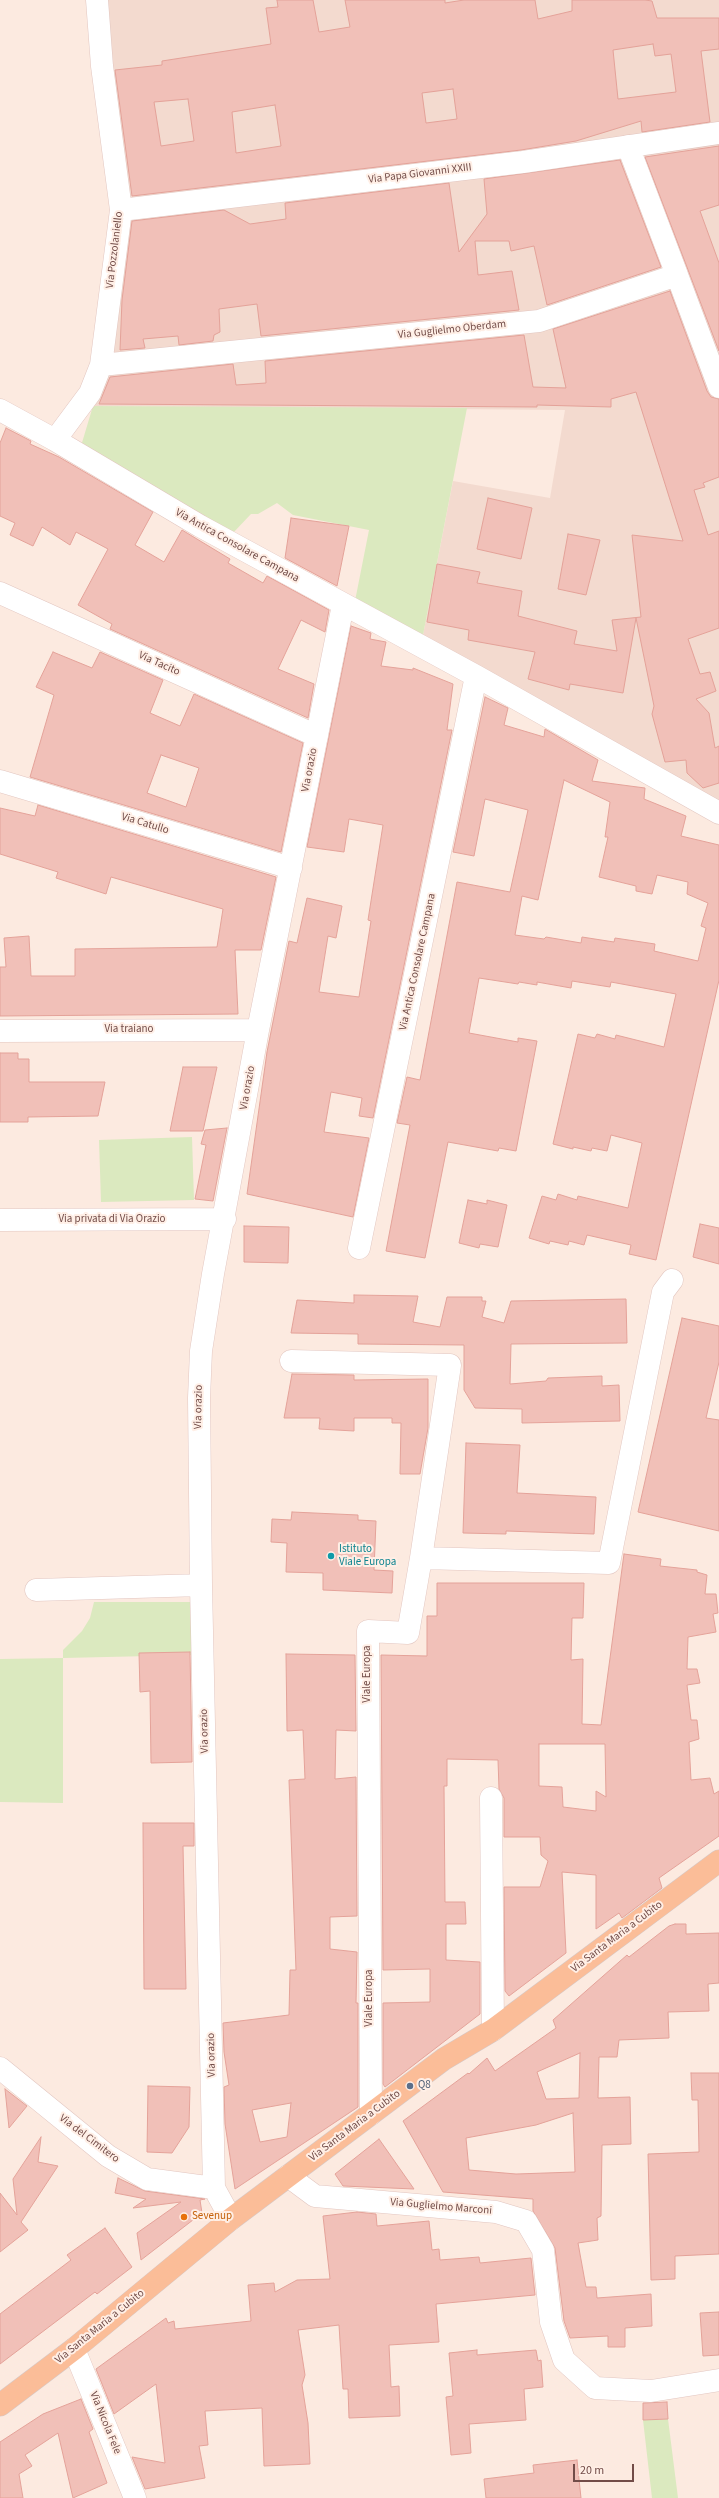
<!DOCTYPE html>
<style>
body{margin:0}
#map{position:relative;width:719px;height:2498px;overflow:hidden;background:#fceae0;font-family:"Source Sans 3",sans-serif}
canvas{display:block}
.scale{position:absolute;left:573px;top:2464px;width:61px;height:18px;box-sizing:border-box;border:2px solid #724c48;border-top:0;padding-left:5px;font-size:12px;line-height:14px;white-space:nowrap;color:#724c48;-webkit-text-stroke:3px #ffefe6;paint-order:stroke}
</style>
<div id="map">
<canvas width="719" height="2498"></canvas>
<div class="scale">20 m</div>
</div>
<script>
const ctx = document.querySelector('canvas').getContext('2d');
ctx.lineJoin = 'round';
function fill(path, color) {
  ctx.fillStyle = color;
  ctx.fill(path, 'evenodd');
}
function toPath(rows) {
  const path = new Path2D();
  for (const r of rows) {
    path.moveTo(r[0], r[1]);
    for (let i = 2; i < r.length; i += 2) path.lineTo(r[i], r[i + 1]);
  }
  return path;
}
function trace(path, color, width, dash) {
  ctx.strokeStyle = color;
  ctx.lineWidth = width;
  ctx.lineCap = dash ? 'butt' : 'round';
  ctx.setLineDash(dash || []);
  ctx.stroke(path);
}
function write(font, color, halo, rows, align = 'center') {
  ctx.font = font + ' "Source Sans 3",sans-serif';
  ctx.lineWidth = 4;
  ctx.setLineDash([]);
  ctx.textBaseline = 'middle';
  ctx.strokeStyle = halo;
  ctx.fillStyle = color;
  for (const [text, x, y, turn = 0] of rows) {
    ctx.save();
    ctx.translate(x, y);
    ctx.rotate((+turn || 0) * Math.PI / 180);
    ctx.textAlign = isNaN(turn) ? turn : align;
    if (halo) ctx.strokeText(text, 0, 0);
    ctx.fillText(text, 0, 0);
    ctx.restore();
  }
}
fill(toPath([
 [104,0,719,0,719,805,423,635,453,481,550,498,565,410,93,406,125,217]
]), '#f3dacf');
fill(toPath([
 [93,406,467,408,423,635,355,601,369,530,293,515,277,503,258,514,251,514,233,533,81,446],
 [192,1137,194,1200,101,1202,99,1140],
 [94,1602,193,1602,194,1655,63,1658,63,1803,0,1802,0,1659,63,1658,63,1650,82,1631,90,1618],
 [668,2419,678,2498,652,2498,643,2420]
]), '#dbe9bf');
const building = toPath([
 [277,0,313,0,319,32,350,27,345,0,445,0,445,3,464,0,535,0,538,19,572,11,572,0,645,0,652,1,657,18,719,18,719,49,701,51,710,122,642,132,641,121,576,141,521,150,132,196,115,70,162,65,162,61,271,44,266,8,278,7,277,0],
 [653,44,655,56,671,54,676,92,618,99,613,50,653,44],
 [453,89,457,119,426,123,422,93,453,89],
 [188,99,194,141,161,146,154,102,188,99],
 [275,105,281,146,236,153,232,112,275,105],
 [719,146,719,205,700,211,719,263,719,351,645,157,719,146],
 [620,160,661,267,547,305,534,246,511,251,509,241,475,241,478,275,512,271,519,310,261,336,257,304,219,309,220,332,214,335,213,341,179,345,178,336,143,339,145,348,120,350,122,300,132,221,224,210,250,224,286,219,285,203,449,183,459,252,487,214,484,179,620,160],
 [670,291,707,391,711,397,719,399,719,477,703,483,705,487,694,490,708,535,719,531,719,628,688,639,700,674,710,672,716,691,696,699,709,713,715,748,719,746,719,783,703,788,687,773,686,760,665,762,652,714,654,706,636,618,623,693,570,684,569,690,528,679,535,652,468,640,469,630,427,622,437,564,480,572,477,583,522,591,518,616,577,631,574,644,617,651,612,620,641,617,632,535,683,541,636,392,611,399,611,407,537,405,537,407,99,404,110,377,233,364,236,385,266,383,265,361,524,335,533,387,566,388,553,329,670,291],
 [6,428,31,441,30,444,59,457,153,512,135,545,164,562,182,530,230,559,228,563,263,583,267,576,329,610,325,632,301,620,278,669,314,684,308,718,110,629,112,624,78,605,108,549,76,532,70,545,42,527,33,546,10,535,15,523,0,516,0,443,6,428],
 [488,498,532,508,521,559,477,549,488,498],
 [291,518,349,526,337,586,285,558,291,518],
 [568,534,600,540,586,595,558,589,568,534],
 [351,626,371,633,370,639,386,642,381,666,413,670,413,668,453,684,447,730,452,730,373,1118,359,1116,362,1098,331,1092,324,1132,369,1138,353,1217,247,1194,267,1052,289,941,297,943,307,898,342,906,336,938,328,936,319,992,359,997,371,921,368,920,383,825,349,819,344,852,307,847,351,626],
 [53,652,92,668,100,652,163,680,150,713,180,726,194,694,303,743,281,852,30,777,54,695,36,687,53,652],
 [161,755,199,768,186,807,147,793,161,755],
 [485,697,508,708,504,725,544,737,545,729,598,760,592,781,645,788,644,799,686,816,681,836,719,845,719,980,656,1260,629,1254,631,1245,587,1235,584,1245,569,1241,568,1245,550,1241,549,1244,529,1238,542,1196,556,1200,558,1194,577,1200,578,1196,628,1208,642,1143,611,1135,607,1151,592,1148,591,1151,573,1147,573,1149,553,1144,578,1034,595,1038,597,1034,615,1039,616,1035,664,1047,676,994,611,982,610,987,572,981,571,988,537,982,537,985,519,982,518,984,479,978,469,1033,518,1042,518,1038,537,1041,516,1151,499,1148,498,1151,448,1142,425,1258,386,1251,410,1125,397,1123,407,1077,420,1080,457,882,510,892,528,810,485,799,474,856,453,852,485,697],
 [564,780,610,802,605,837,608,837,599,877,636,886,636,891,652,894,657,875,688,882,687,894,708,903,701,926,706,928,698,961,654,951,655,944,615,938,614,942,582,937,581,943,546,937,544,939,515,935,522,896,538,900,564,780],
 [38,805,276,877,261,950,235,950,238,1014,0,1016,0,967,6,967,4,938,29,936,31,976,75,976,75,949,217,947,223,909,111,877,106,894,56,878,58,872,0,854,0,808,35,816,38,805],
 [0,1053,18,1053,18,1059,29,1059,29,1082,105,1082,98,1116,28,1117,28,1122,0,1122,0,1053],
 [183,1067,217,1067,203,1131,170,1131,183,1067],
 [227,1128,213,1201,195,1199,206,1145,201,1144,205,1130,227,1128],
 [468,1200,487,1204,487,1200,507,1205,498,1247,480,1244,479,1248,459,1243,468,1200],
 [700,1224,719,1228,719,1264,693,1257,700,1224],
 [244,1226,289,1227,288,1263,244,1262,244,1226],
 [354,1295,418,1296,413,1322,440,1327,447,1297,482,1297,482,1301,486,1301,482,1317,504,1323,511,1301,626,1299,627,1343,511,1344,510,1384,546,1381,548,1378,602,1376,602,1386,619,1385,620,1421,522,1423,522,1409,475,1408,464,1390,464,1345,358,1344,358,1334,291,1333,297,1300,354,1303,354,1295],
 [682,1318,719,1326,719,1362,706,1418,719,1420,719,1531,638,1512,682,1318],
 [292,1374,354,1375,354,1380,428,1379,428,1428,420,1474,400,1474,401,1423,392,1423,392,1418,354,1418,354,1431,319,1429,320,1418,284,1418,292,1374],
 [466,1443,520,1445,517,1493,596,1497,594,1534,506,1531,506,1534,463,1533,466,1443],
 [292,1512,358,1515,358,1520,376,1521,374,1570,393,1571,392,1593,323,1590,323,1573,286,1572,287,1543,271,1542,272,1519,291,1520,292,1512],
 [624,1554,661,1559,660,1566,697,1570,697,1572,707,1575,705,1594,716,1594,718,1613,713,1614,716,1632,688,1637,687,1669,697,1669,700,1683,687,1685,691,1720,697,1720,699,1739,689,1742,691,1780,710,1778,714,1794,719,1791,719,1836,659,1878,662,1888,622,1918,619,1913,596,1929,596,1875,562,1872,566,1953,509,1996,505,1991,504,1887,540,1887,548,1861,541,1855,540,1837,504,1837,504,1798,499,1789,498,1760,447,1759,447,1786,444,1786,445,1902,465,1902,466,1924,446,1924,446,1960,480,1962,480,2014,385,2087,383,2084,383,2003,430,2002,430,1969,383,1970,381,1655,427,1656,427,1616,437,1616,437,1583,584,1583,583,1618,572,1618,571,1660,583,1659,582,1724,601,1725,624,1554],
 [539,1744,605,1744,606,1797,596,1791,596,1811,563,1807,562,1787,539,1786,539,1744],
 [190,1652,192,1762,151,1763,150,1691,140,1692,139,1653,190,1652],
 [286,1654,355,1655,356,1731,336,1730,335,1779,356,1777,357,1916,330,1917,330,1949,357,1952,356,2003,358,2003,358,2107,235,2189,225,2124,224,2087,229,2085,224,2052,223,2023,289,2015,290,1970,296,1970,289,1780,305,1779,303,1730,287,1731,286,1654],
 [291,2103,287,2137,260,2142,252,2110,291,2103],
 [143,1823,194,1823,194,1846,183,1846,186,1989,144,1989,143,1823],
 [675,1924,686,1924,686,1934,719,1933,719,1983,708,1984,709,2011,668,2012,669,2038,619,2040,617,2057,599,2057,598,2098,630,2097,631,2144,602,2145,601,2216,597,2218,598,2240,578,2243,586,2287,596,2287,597,2298,651,2294,652,2326,625,2328,625,2347,608,2347,608,2336,570,2338,564,2321,555,2248,533,2211,533,2199,443,2192,403,2121,468,2073,469,2074,487,2058,495,2071,556,2028,553,2020,627,1955,629,1957,669,1926,675,1924],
 [580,2053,579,2098,546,2099,537,2072,580,2053],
 [573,2113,575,2172,516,2174,469,2170,466,2138,536,2125,573,2113],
 [691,2073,719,2073,719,2254,675,2256,675,2279,651,2280,648,2154,699,2152,698,2100,692,2100,691,2073],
 [148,2086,190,2087,189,2127,172,2153,147,2152,148,2086],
 [5,2089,27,2106,9,2128,5,2089],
 [41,2137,38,2162,58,2166,21,2222,28,2230,0,2252,0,2193,17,2215,13,2179,41,2137],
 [379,2139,414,2189,343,2186,335,2174,379,2139],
 [118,2178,145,2191,205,2199,200,2200,202,2213,141,2260,137,2233,181,2202,133,2208,146,2199,115,2193,118,2178],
 [357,2212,376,2214,377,2226,429,2221,432,2250,439,2249,440,2260,479,2257,480,2263,531,2258,535,2295,436,2304,439,2342,389,2345,391,2387,399,2386,400,2416,349,2418,348,2389,343,2389,339,2325,298,2330,305,2375,302,2385,308,2423,310,2464,264,2466,262,2408,205,2411,208,2445,199,2446,205,2478,145,2489,132,2457,165,2463,156,2384,114,2414,96,2369,166,2318,168,2323,174,2321,175,2329,251,2321,248,2285,274,2283,275,2292,297,2280,330,2279,323,2216,357,2212],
 [105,2228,132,2267,97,2294,95,2292,0,2364,0,2314,71,2260,67,2255,105,2228],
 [719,2312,719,2355,703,2356,700,2313,719,2312],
 [477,2350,477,2355,536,2350,538,2361,541,2360,543,2387,524,2389,526,2420,469,2424,471,2453,451,2455,446,2397,453,2396,449,2353,477,2350],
 [81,2399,93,2429,89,2432,107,2483,73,2498,58,2433,25,2455,32,2466,19,2474,23,2498,0,2498,0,2442,43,2414,81,2399],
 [667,2402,668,2419,643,2420,643,2403,667,2402],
 [577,2460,581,2498,486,2498,484,2479,534,2473,533,2465,577,2460]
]);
fill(building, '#f1c0b8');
trace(building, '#e4a299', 1);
const minor = toPath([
 [628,146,677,275],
 [121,210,523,162,719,133],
 [101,365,539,321,677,275,719,387],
 [0,410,55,440,200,526,476,676,719,813],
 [55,440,90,393,101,365,121,210,102,66,97,0],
 [0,593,317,736],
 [0,781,291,868],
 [0,1031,258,1030],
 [0,1220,225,1219],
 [359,1248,476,676],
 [291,1361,450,1365,421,1558,408,1633,368,1631,371,2114],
 [421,1558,609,1563,663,1292,672,1280],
 [36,1590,201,1585],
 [491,1798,493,2030],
 [0,2068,108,2156,147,2179,214,2188],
 [288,2176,315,2196,496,2212,526,2221,543,2250,551,2322,564,2360,595,2388,651,2391,719,2380],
 [231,2219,214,2188,201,1585,199,1398,201,1351,213,1274,258,1030,343,605],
 [74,2349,135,2498]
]);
const major = toPath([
 [0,2405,74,2349,231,2219,444,2059,493,2030,719,1861]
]);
trace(minor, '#e2c6c0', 23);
trace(major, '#d5c9c8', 23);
trace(minor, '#fff', 22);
trace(major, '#fbbd98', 22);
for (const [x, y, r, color] of [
 [331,1556,4,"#0f9aa8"],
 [410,2086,4,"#5c6f8a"],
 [184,2217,4,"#e8710a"]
]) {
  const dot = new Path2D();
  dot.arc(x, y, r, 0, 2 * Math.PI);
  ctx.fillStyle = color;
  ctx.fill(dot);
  trace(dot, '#ffefe6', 1.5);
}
write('11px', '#724c48', '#ffefe6', [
 ["Via Papa Giovanni XXIII",420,174,-7],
 ["Via Pozzolaniello",115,250,-83],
 ["Via Guglielmo Oberdam",452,330,-6],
 ["Via Antica Consolare Campana",237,546,29],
 ["Via Tacito",159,664,24],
 ["Via orazio",310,770,-79],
 ["Via Catullo",145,824,17],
 ["Via Antica Consolare Campana",418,962,-78],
 ["Via traiano",129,1030],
 ["Via orazio",248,1088,-80],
 ["Via privata di Via Orazio",112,1220],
 ["Via orazio",199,1407,-89],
 ["Viale Europa",368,1674,-90],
 ["Via orazio",205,1731,-91],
 ["Via Santa Maria a Cubito",617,1937,-37],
 ["Viale Europa",370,1998,-90],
 ["Via orazio",212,2055,-91],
 ["Via Santa Maria a Cubito",355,2126,-37],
 ["Via del Cimitero",89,2139,37],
 ["Via Guglielmo Marconi",441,2207,5],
 ["Via Santa Maria a Cubito",100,2327,-39],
 ["Via Nicola Fele",105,2423,68]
]);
write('11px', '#0d838f', '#ffefe6', [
 ["Istituto",339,1550],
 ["Viale Europa",339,1563]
], 'left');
write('11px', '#4e5e75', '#ffefe6', [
 ["Q8",418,2086]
], 'left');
write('11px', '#c56008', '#ffefe6', [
 ["Sevenup",192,2217]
], 'left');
</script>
